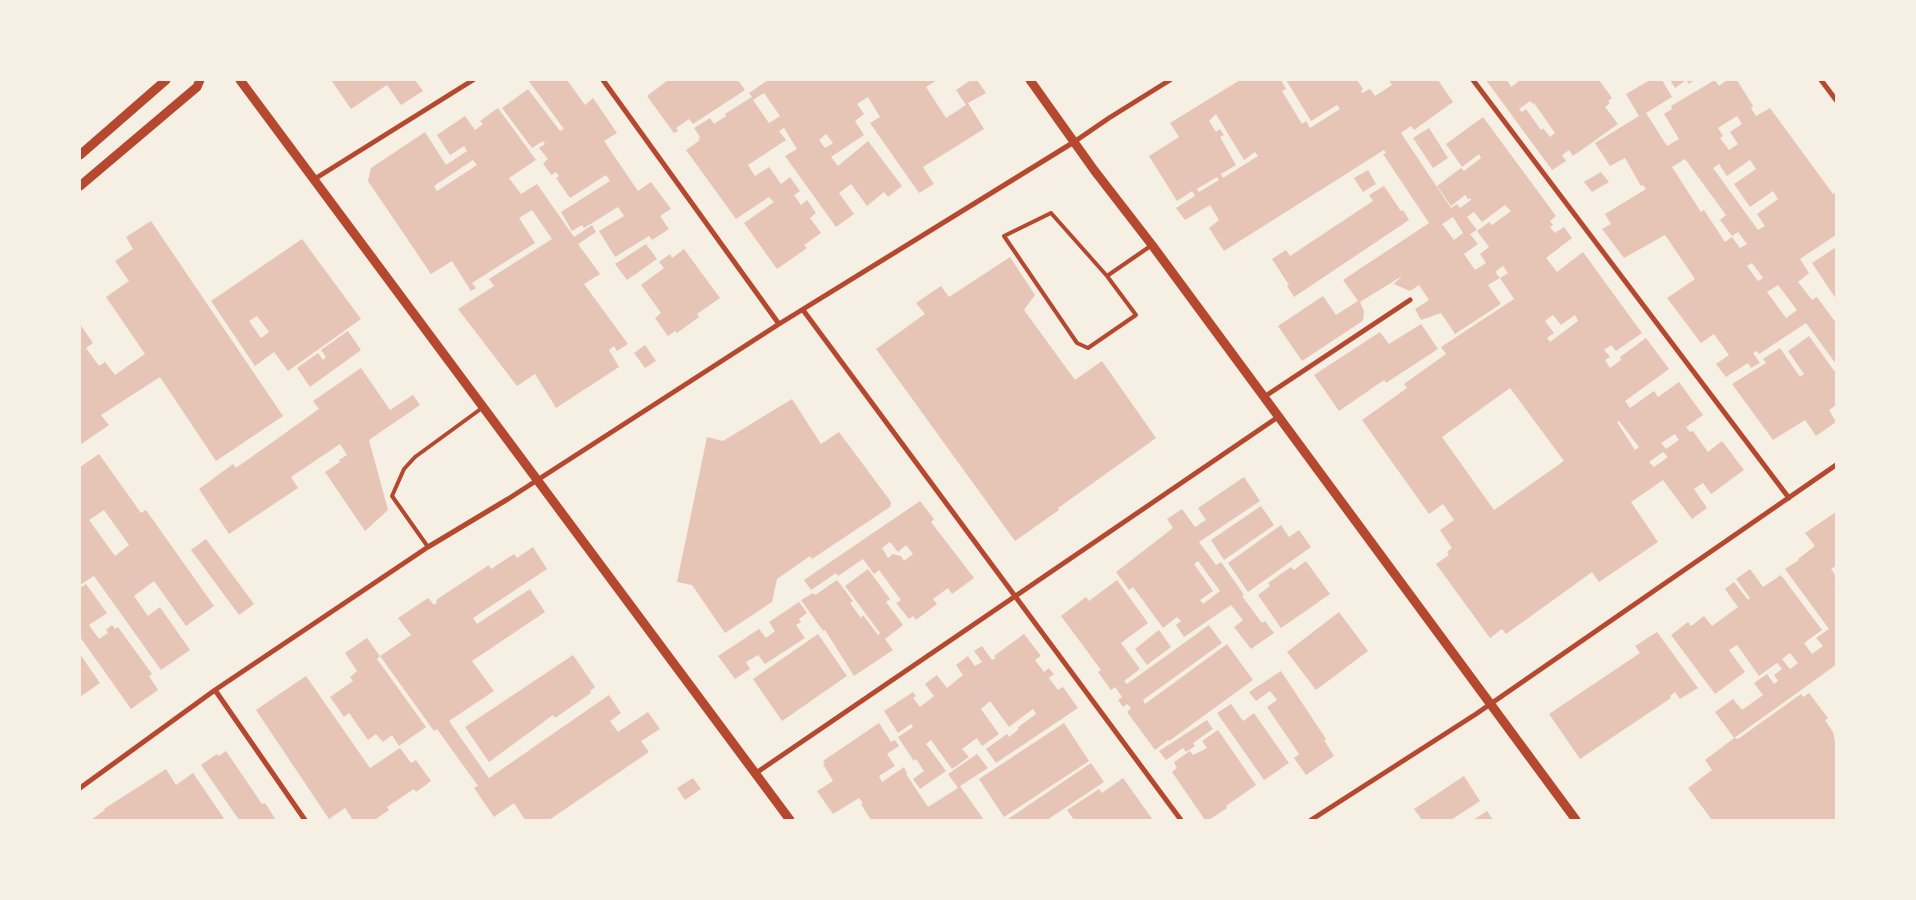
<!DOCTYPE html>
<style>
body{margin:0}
#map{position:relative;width:1916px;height:900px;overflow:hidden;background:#f6efe4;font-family:"PT Sans",sans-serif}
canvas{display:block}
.frame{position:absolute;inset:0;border:81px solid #f6efe4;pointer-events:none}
</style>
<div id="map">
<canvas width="1916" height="900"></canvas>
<div class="frame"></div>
</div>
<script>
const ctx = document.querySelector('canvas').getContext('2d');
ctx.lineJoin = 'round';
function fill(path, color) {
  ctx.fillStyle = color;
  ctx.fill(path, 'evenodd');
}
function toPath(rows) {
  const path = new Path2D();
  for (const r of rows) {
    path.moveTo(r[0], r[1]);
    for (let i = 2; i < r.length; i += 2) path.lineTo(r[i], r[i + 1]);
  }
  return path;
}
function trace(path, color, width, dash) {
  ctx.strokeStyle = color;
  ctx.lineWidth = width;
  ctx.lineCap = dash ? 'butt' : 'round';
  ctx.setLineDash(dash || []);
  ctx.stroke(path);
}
fill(toPath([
 [331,80,415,80,423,91,401,105,387,85,351,109],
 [528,80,567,80,585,105,593,98,617,133,604,141,638,191,651,182,671,209,660,216,669,229,652,240,649,236,615,257,599,231,624,216,618,207,584,228,582,225,572,231,561,212,610,181,606,175,570,198,556,178,559,176,556,172,551,175,543,163,548,159,539,148,545,144,543,141,532,148,502,108,528,89,560,131,564,129],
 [668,80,738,80,745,90,693,124,689,119,676,128,678,131,674,133,647,96],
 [768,80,937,80,926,87,946,118,966,105,956,90,971,80,977,80,986,93,968,103,984,129,923,167,934,184,919,193,870,123,880,117,868,97,857,104,864,114,855,121,864,135,831,157,838,166,868,141,902,186,888,197,884,192,867,206,851,184,839,193,854,214,836,227,785,156,797,149,784,128,779,131,786,140,748,165,755,176,769,167,781,184,790,177,800,191,794,195,801,205,807,200,816,213,810,218,821,233,804,245,807,248,777,269,744,223,774,202,769,197,736,219,686,150,700,140,698,139,700,137,694,128,710,118,714,124,726,116,725,114,752,97,749,93],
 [764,93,780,116,769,123,753,100],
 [826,134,833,143,825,148,819,140],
 [1240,80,1281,80,1286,89,1282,91,1302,124,1306,121,1310,128,1340,109,1337,105,1311,121,1286,80,1357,80,1363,89,1361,91,1362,93,1370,89,1375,96,1392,85,1389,80,1438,80,1453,102,1414,130,1411,126,1401,133,1451,208,1457,204,1460,208,1471,200,1470,198,1468,199,1465,195,1451,206,1437,186,1461,168,1464,171,1481,158,1479,154,1462,167,1446,144,1483,117,1556,216,1550,221,1553,225,1550,227,1555,233,1564,227,1572,238,1546,258,1557,272,1583,252,1642,333,1616,351,1611,345,1604,350,1610,357,1605,360,1610,368,1621,360,1620,357,1646,338,1669,369,1625,401,1630,408,1654,391,1658,397,1679,382,1703,415,1686,427,1690,432,1693,431,1708,452,1722,441,1744,470,1711,494,1703,483,1694,489,1707,508,1692,519,1663,480,1631,502,1658,542,1599,582,1592,572,1506,634,1502,629,1490,638,1436,564,1449,555,1447,552,1452,548,1440,530,1454,520,1443,504,1429,514,1362,420,1407,388,1404,384,1446,354,1441,347,1514,299,1500,278,1508,273,1503,266,1495,272,1500,278,1488,285,1501,304,1455,334,1441,313,1421,320,1415,309,1429,300,1419,285,1410,291,1394,284,1402,276,1360,302,1364,311,1363,320,1361,322,1302,361,1278,326,1323,296,1336,315,1358,301,1343,280,1429,223,1383,154,1386,153,1384,150,1224,251,1209,228,1219,220,1210,205,1185,220,1176,208,1195,196,1192,191,1177,201,1149,156,1179,137,1170,123],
 [1216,114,1244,160,1255,152,1258,156,1223,178,1221,174,1236,165,1220,137,1224,135,1220,129,1216,132,1209,121],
 [1217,177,1219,180,1199,192,1197,189],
 [1505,205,1511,211,1492,225,1489,222,1477,231,1489,247,1480,254,1486,263,1475,270,1464,254,1478,244,1470,234,1477,230,1467,217,1474,212,1482,222],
 [1453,217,1463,233,1454,240,1442,224],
 [1553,315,1561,325,1575,315,1578,321,1550,342,1547,338,1554,333,1545,321],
 [1510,388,1564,461,1494,510,1442,437],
 [1619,421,1639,447,1635,450,1617,422],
 [1675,434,1679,440,1666,449,1661,443],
 [1663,452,1668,457,1654,467,1649,462],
 [1486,80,1507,80,1511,87,1518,82,1516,80,1599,80,1612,98,1608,101,1610,103,1605,107,1618,124,1573,156,1569,150,1562,155,1566,161,1552,170],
 [1530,101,1533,104,1534,103,1555,133,1550,137,1543,128,1541,130,1526,109,1522,112,1519,109],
 [1650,80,1662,80,1672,97,1646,113,1667,146,1679,139,1664,114,1672,109,1671,106,1715,80,1719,86,1727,80,1737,80,1753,106,1751,108,1756,116,1770,108,1833,194,1835,193,1836,195,1836,235,1800,259,1809,273,1798,282,1812,300,1817,297,1836,323,1836,364,1806,323,1759,354,1757,351,1753,353,1760,363,1751,368,1748,363,1726,377,1716,364,1729,355,1714,334,1701,343,1667,298,1695,279,1665,235,1624,258,1602,229,1611,224,1605,214,1646,189,1643,185,1641,186,1625,158,1610,166,1595,143,1639,116,1626,94],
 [1737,116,1742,124,1730,132,1738,144,1729,150,1720,138,1723,136,1718,128],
 [1685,159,1726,215,1720,220,1732,236,1738,232,1747,244,1740,248,1732,237,1725,242,1704,210,1701,212,1672,167],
 [1750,160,1756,169,1734,184,1750,207,1773,191,1778,199,1757,214,1765,226,1758,230,1713,168,1719,164,1727,176],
 [1752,263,1763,278,1758,281,1747,266],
 [1778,285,1797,310,1786,318,1767,292],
 [1670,80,1694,80,1689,84,1686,80,1675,88],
 [498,108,536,160,509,178,521,194,537,184,574,237,592,225,596,232,578,244,600,274,584,284,628,344,617,351,614,346,609,350,619,367,556,408,535,374,517,386,458,309,494,286,489,279,552,239,532,210,519,218,535,243,472,283,476,288,471,291,452,261,431,274,368,181,371,168,425,132,446,165,467,151,464,146,450,155,437,135,465,116,475,130,483,124,480,121],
 [473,160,477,165,437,191,434,186],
 [1429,128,1448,158,1433,168,1413,138],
 [1368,170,1376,184,1363,192,1354,178],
 [1601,172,1609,182,1592,192,1584,182],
 [1384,186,1401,211,1403,210,1409,220,1294,297,1287,286,1289,285,1272,259,1286,250,1290,256,1373,201,1369,195],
 [151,221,283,416,216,461,160,377,101,415,109,425,80,445,80,324,93,343,86,348,99,366,105,362,115,375,145,354,106,297,129,281,115,261,133,249,126,237],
 [302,239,361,319,288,371,274,352,255,366,211,301],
 [257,316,269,332,261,338,249,321],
 [646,244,657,259,627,280,615,264],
 [1836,247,1836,299,1812,263],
 [684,249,720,298,697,314,699,317,677,333,675,331,668,336,655,318,661,313,641,285,664,268,659,262,670,254,672,258],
 [1010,257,1035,295,1024,310,1075,380,1102,361,1156,438,1058,508,1059,510,1015,541,876,349,925,314,916,303,941,286,949,297],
 [1421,324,1438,349,1386,383,1384,380,1339,411,1314,375,1380,332,1389,344],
 [348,331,361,350,310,387,297,368,318,353,323,360,326,357,321,350],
 [1809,336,1835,372,1836,371,1836,405,1829,410,1836,422,1816,436,1805,420,1773,440,1732,384,1766,363,1763,359,1780,348,1800,377,1804,374,1788,351],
 [645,345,656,361,645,368,634,353],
 [361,368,390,410,413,395,420,405,369,440,388,510,365,531,325,472,340,462,339,460,347,455,340,444,291,477,298,488,229,534,199,489,233,464,236,468,319,409,313,401],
 [792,399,821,444,839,432,891,502,890,507,812,559,810,556,777,579,772,602,725,633,692,585,677,582,707,437,723,441],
 [99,454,141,513,146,510,214,606,186,626,154,581,134,596,148,616,160,607,190,650,161,670,94,576,80,585,80,467],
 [104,510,129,545,115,556,89,520],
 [1244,477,1260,501,1199,542,1216,565,1221,562,1244,595,1242,596,1262,623,1265,621,1274,633,1251,649,1234,627,1243,620,1231,605,1184,637,1176,625,1181,621,1177,617,1163,628,1133,587,1129,590,1116,572,1173,528,1167,519,1182,509,1195,527,1206,520,1198,508],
 [1198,561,1220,591,1203,604,1200,600,1213,591,1194,564],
 [920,501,934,519,931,522,974,578,952,594,948,588,933,599,937,604,916,620,913,616,909,619,896,603,901,600,879,570,874,574,863,559,838,576,836,573,811,590,804,580],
 [890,542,898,552,906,545,913,554,904,561,901,556,893,554,888,558,882,548],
 [1261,506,1274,525,1224,560,1211,540],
 [1836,512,1836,566,1831,569,1836,576,1836,589,1834,590,1836,593,1836,665,1734,738,1715,712,1733,699,1742,710,1763,695,1754,683,1767,674,1774,684,1778,681,1774,675,1782,669,1777,663,1759,676,1737,645,1729,650,1745,672,1715,694,1671,635,1688,622,1691,626,1704,616,1712,626,1738,607,1725,589,1734,582,1748,600,1750,598,1736,579,1750,569,1763,587,1781,575,1822,630,1804,643,1812,654,1823,646,1816,638,1829,629,1785,569,1799,560,1798,559,1815,546,1805,533],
 [1790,653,1798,663,1790,669,1782,659],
 [1281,525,1289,537,1299,530,1311,547,1248,592,1228,563],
 [206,539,254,604,239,615,191,550],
 [533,547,547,569,473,618,477,624,530,589,545,612,472,661,494,691,449,721,489,778,609,695,621,713,610,721,618,732,648,712,660,729,641,741,649,752,549,820,525,820,514,803,494,817,474,788,478,786,437,729,434,731,380,656,411,635,398,618,428,598,434,605,437,602,436,600,489,565,491,569,514,554,517,558],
 [1306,561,1330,594,1281,628,1258,595,1270,586,1268,583,1291,567,1294,570],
 [868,569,890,599,886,602,903,625,885,639,893,650,854,676,825,630,823,631,801,600,813,593,815,595,837,580,853,601,850,603,861,618,863,615,878,635,880,633,845,586],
 [1117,580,1148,623,1121,643,1140,669,1124,681,1127,684,1209,625,1222,643,1143,700,1145,704,1227,644,1253,680,1169,741,1168,740,1155,750,1127,712,1131,708,1127,704,1123,707,1118,700,1122,697,1115,687,1111,690,1098,672,1101,670,1061,616,1086,597,1089,601],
 [86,584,107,613,89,625,99,639,108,633,106,630,112,625,115,629,118,627,152,674,149,676,158,690,131,709,80,637,80,588],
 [799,602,807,613,799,619,801,622,796,625,805,638,765,664,758,655,746,662,750,669,735,679,718,656,759,629,766,638,775,631,769,622],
 [1339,612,1368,651,1316,690,1287,652],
 [1159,630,1171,647,1147,665,1135,649],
 [1657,632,1698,688,1680,699,1675,692,1670,696,1671,698,1580,759,1549,714,1640,653,1635,646],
 [818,634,847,676,782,721,753,679],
 [1024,634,1041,656,1035,660,1044,672,1049,668,1054,674,1049,678,1058,690,1063,687,1078,708,996,763,986,749,1007,734,1009,737,1019,729,1017,728,1036,714,1033,709,1009,727,990,701,981,709,999,734,982,746,977,738,962,749,969,757,952,769,931,740,926,744,946,771,920,789,913,779,924,771,916,759,914,761,898,737,913,727,911,724,898,733,884,711,913,692,916,696,913,698,920,707,934,696,925,684,937,675,947,688,963,675,956,665,968,656,975,666,982,662,974,651,982,646,992,660,996,658,994,656],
 [367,638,380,656,377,659,426,727,399,746,392,735,383,742,376,734,368,740,349,713,344,717,330,697,353,681,350,677,357,671,345,653],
 [80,654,100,683,80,697],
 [573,655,595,687,590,691,591,693,555,718,553,715,489,762,465,727],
 [1281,671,1326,739,1324,740,1334,756,1306,775,1294,758,1299,754,1267,707,1277,700,1270,691,1256,701,1249,692],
 [306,676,370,768,400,748,411,763,416,760,431,781,416,792,414,789,387,807,389,810,376,819,377,820,353,820,345,808,329,819,256,710],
 [1809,693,1828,718,1825,720,1833,732,1836,747,1836,820,1712,820,1688,788,1712,770,1705,760,1734,738,1738,739,1801,694,1803,697],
 [1231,704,1243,721,1254,713,1289,763,1264,780,1217,713],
 [1207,720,1213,729,1193,743,1195,746,1186,752,1183,748,1166,760,1159,751],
 [879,723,891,742,895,740,899,746,887,754,895,766,879,776,882,782,904,767,907,773,906,774,928,807,958,788,948,774,977,754,988,768,960,786,984,820,871,820,861,804,863,803,859,798,833,814,817,791,833,781,823,764,825,763,823,761],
 [1064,723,1089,761,1004,817,979,779],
 [1218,730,1256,785,1226,806,1227,808,1209,820,1205,820,1172,772,1177,768,1174,762,1190,751,1193,755,1207,748,1202,741],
 [226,751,262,804,265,803,276,820,239,820,201,765,217,754,219,756],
 [1091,763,1104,782,1047,820,1009,820,1008,819],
 [166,769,176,785,193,773,225,820,91,820,105,810,104,809],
 [1464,776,1480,801,1451,820,1422,820,1414,809],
 [693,778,701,789,685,800,677,788],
 [1123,778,1153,820,1074,820,1067,810,1099,789,1102,793],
 [1487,811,1493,820,1473,820]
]), '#e6c5b7');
trace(toPath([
 [1051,213,1107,276,1136,315,1088,348,1077,343,1004,236,1051,213],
 [1107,276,1152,245],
 [428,547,392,496,404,469,415,457,482,408]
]), '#b5482f', 4);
trace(toPath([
 [603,80,779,324],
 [1473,80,1789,498],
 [1821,80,1836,100],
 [313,180,473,80],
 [803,310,1181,820],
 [1264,397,1410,300],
 [215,690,305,820],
 [756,773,1278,417],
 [80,788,215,690,428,547,508,499,779,324,1074,142,1109,118,1170,80],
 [1311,820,1476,714,1836,465]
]), '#b5482f', 5);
trace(toPath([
 [240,80,790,820],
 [1030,80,1094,170,1152,245,1576,820],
 [80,155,166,80],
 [80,186,197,87,200,80]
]), '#b5482f', 9);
</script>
